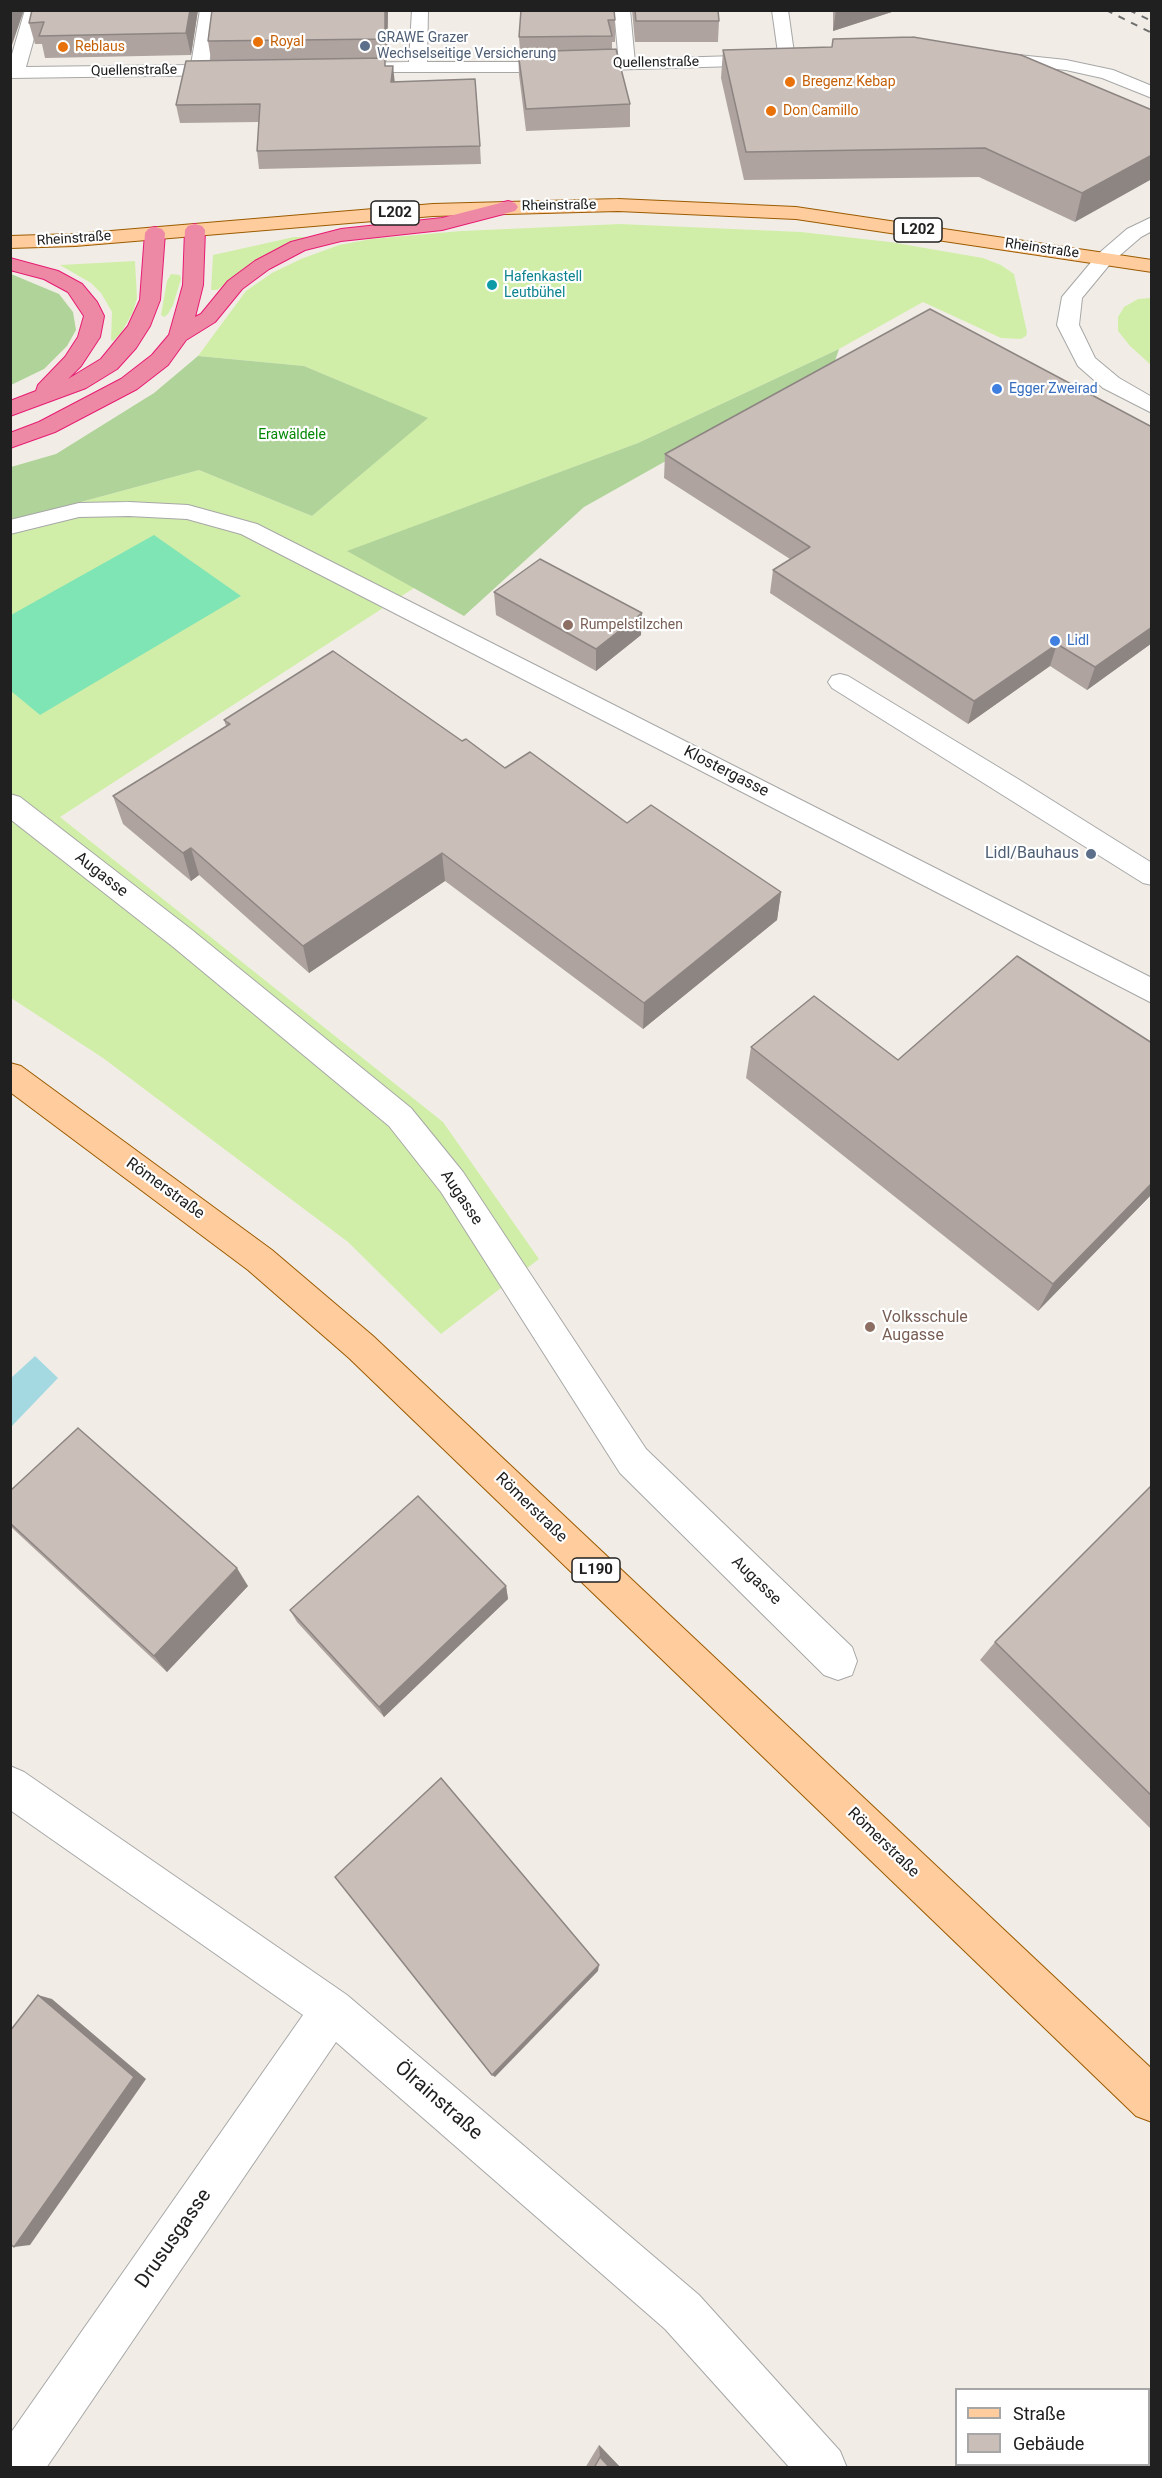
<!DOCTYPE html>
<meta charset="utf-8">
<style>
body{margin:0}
#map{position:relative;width:1162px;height:2478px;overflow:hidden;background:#f1ede6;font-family:Roboto,sans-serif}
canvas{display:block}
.frame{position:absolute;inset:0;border:12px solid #202020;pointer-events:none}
.legend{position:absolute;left:955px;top:2388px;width:195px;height:78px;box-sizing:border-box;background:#fff;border:2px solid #a6a6a6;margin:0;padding:8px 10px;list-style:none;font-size:18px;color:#202020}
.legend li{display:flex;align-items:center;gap:12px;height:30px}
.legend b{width:30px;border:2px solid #a6a6a6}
</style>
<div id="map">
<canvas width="1162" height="2478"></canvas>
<div class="frame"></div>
<ul class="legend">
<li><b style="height:8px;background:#ffcc9d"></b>Straße</li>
<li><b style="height:16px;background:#cabeb9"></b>Gebäude</li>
</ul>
</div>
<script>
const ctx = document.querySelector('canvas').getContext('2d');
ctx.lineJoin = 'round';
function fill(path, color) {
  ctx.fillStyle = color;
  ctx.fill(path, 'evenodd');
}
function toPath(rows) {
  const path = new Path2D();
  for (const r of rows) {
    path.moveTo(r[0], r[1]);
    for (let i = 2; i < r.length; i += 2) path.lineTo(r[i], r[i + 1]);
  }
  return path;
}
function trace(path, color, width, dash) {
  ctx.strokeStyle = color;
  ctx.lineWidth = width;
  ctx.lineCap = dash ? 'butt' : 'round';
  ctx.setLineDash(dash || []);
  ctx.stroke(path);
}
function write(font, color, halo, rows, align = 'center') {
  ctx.font = font + ' Roboto,sans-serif';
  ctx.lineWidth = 4.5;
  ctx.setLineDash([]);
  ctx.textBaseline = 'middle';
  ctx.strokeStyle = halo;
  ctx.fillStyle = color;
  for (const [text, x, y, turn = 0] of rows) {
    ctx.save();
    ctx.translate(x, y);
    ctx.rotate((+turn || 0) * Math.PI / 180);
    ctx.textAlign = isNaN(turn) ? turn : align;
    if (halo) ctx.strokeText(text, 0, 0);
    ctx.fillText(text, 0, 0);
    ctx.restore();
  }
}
fill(toPath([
 [620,224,801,232,890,242,983,258,1001,265,1014,274,1027,332,1026,336,1021,339,1001,338,923,302,839,349,638,443,348,551,414,588,60,817,443,1122,539,1259,441,1334,348,1242,103,1058,11,998,10,525,77,503,199,470,312,516,427,418,304,366,198,356,246,291,272,273,301,259,339,245,371,239,461,231],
 [294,237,307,237,256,261,217,290,211,290,213,255],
 [135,261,137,298,133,312,121,333,113,341,111,340,112,312,101,293,91,283,60,265],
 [171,274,180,275,181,279,173,305,168,314,164,317,161,315,167,281],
 [1151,298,1152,298,1151,365,1130,346,1118,331,1118,317,1124,307,1138,299]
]), '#d1eea9');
fill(toPath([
 [11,274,59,294,73,312,76,330,67,346,44,369,11,385],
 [839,349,833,367,584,507,464,616,347,551,638,443],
 [198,356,304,366,428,418,312,516,199,470,77,503,11,525,11,467,56,454,154,393]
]), '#afd398');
fill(toPath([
 [154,535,241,596,40,715,11,691,11,615]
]), '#7fe5b5');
fill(toPath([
 [35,1356,58,1378,11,1427,11,1378]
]), '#a4d9e2');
const service = toPath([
 [614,10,630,10,635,63,633,66,627,68,619,63,614,10],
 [772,10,788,10,795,60,793,63,781,63,779,60,772,10],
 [840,674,848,676,1018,779,1152,863,1152,885,1143,883,832,688,828,682,832,676,840,674]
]);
const minor = toPath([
 [25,10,42,10,26,67,191,65,200,10,217,10,209,65,228,65,234,66,237,70,234,74,228,75,10,78,10,61,25,10],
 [412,10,428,10,427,62,541,62,768,55,774,56,777,60,774,64,768,65,541,72,342,72,339,68,342,64,348,63,409,62,412,10],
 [990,52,1066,60,1113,70,1152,86,1152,98,1102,78,1066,70,984,61,981,57,984,53,990,52],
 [1152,217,1152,231,1141,237,1112,262,1098,262,1095,258,1098,254,1127,229,1152,217],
 [129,502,188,505,257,524,1152,978,1152,1003,241,534,187,519,129,516,79,517,10,534,10,520,79,503,129,502],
 [10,794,20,797,192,930,411,1108,463,1172,646,1449,852,1647,857,1661,852,1675,838,1680,824,1675,620,1473,441,1192,389,1126,172,946,10,819,10,794],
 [10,1766,24,1772,347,1995,699,2295,840,2451,847,2468,790,2468,665,2329,336,2042,46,2468,10,2468,10,2434,303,2015,10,1810,10,1766]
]);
const tertiary = toPath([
 [1105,252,1112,254,1115,258,1082,298,1079,325,1095,358,1119,378,1152,397,1152,413,1103,388,1078,366,1057,325,1062,297,1098,254,1105,252]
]);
const primary = toPath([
 [618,199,796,207,1152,260,1152,272,796,219,618,211,433,216,75,246,10,248,10,236,75,234,433,204,618,199],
 [10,1063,21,1066,272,1250,373,1336,1152,2069,1152,2122,1136,2116,349,1358,248,1270,10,1092,10,1063]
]);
const motorway = toPath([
 [508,201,515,203,518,207,515,211,442,230,341,241,305,250,269,269,242,289,215,322,186,340,168,365,137,389,55,432,10,448,10,433,39,422,121,379,152,355,169,335,183,285,185,230,188,226,195,224,202,226,205,230,203,285,195,317,201,314,228,281,255,261,291,242,341,229,442,218,508,201],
 [155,227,162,229,165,233,160,300,150,326,136,348,117,369,86,388,10,416,10,401,36,391,38,385,65,357,78,337,84,316,68,292,44,279,10,270,10,258,58,271,82,284,97,302,104,316,100,337,81,366,68,379,101,359,128,326,140,300,145,233,148,229,155,227]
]);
trace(service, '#a7a7a7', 2);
trace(minor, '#a7a7a7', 2);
trace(tertiary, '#a7a7a7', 2);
trace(primary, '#9c5b00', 2);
trace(motorway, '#e71b73', 2);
fill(service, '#fff');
fill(minor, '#fff');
fill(tertiary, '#fff');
fill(primary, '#ffcc9d');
fill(motorway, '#ed89a4');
trace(toPath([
 [1106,10,1152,33],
 [1129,10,1152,21]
]), '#6e6e6e', 2, [7, 7]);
fill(toPath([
 [198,10,191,55,45,58,42,44,35,44,29,23],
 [388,10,387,61,385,61,385,66,394,82,480,146,481,164,259,169,257,151,259,122,180,123,176,105,211,60,208,41],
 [521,10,615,20,615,42,612,42,612,49,630,104,630,127,526,131,519,75,518,52,520,52,519,37],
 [632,10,718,10,719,21,718,42,635,42],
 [833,10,898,10,833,31],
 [723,50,1152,110,1075,222,979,177,744,180,721,78],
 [1152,427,1152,643,1087,690,1050,666,968,724,770,593,773,570,790,559,664,478,665,454],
 [494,592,641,635,596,671,496,615],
 [224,720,462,741,505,768,781,892,777,920,643,1029,445,881,309,973,199,875,191,881,123,824,113,796,226,726],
 [751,1047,898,1060,1152,1194,1038,1311,746,1078],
 [1152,1485,1152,1830,980,1660,995,1642],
 [10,1523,248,1586,167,1672,10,1526],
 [506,1586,508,1599,384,1717,297,1622,290,1610],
 [599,2445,621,2468,585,2468]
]), '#aea39f');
fill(toPath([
 [11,10,24,10,12,45,10,39],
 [190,10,198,10,191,55,186,33],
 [385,10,388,10,387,61,385,39],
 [836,10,898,10,833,31],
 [393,66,395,84,391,82],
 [1152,155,1152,179,1075,222,1082,193],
 [642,613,641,635,596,671,596,649],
 [1152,627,1152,643,1087,690,1095,667],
 [1057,644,1050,666,968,724,974,701],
 [191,848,199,875,191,881,183,853],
 [442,853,445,881,309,973,303,946],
 [781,892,777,920,643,1029,644,1003],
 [1152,1183,1152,1194,1038,1311,1053,1284],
 [237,1568,248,1586,167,1672,154,1656],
 [506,1586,508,1599,384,1717,379,1707],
 [599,1965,598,1971,495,2077,492,2075],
 [38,1995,52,1999,146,2079,30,2245,14,2247],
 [599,2445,621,2468,610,2468,600,2457]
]), '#8d8582');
const building = toPath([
 [32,10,190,10,186,33,39,36,44,22,29,23,32,10],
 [212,10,385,10,385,39,208,41,212,10],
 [521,10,614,10,615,20,608,20,612,36,519,37,521,10],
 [635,10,718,10,719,21,636,21,635,10],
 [913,37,1021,55,1152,110,1152,155,1082,193,985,148,746,152,723,50,832,47,833,39,913,37],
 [616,49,630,104,526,109,518,52,616,49],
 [385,58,385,66,393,66,391,82,475,79,480,146,257,151,260,104,176,105,186,61,385,58],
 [930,309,1152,427,1152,627,1095,667,1057,644,974,701,773,570,810,547,665,454,930,309],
 [540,559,642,613,596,649,494,592,540,559],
 [333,651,462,741,466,739,505,768,530,752,627,823,651,805,781,892,644,1003,442,853,303,946,191,848,183,853,113,796,230,724,224,720,333,651],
 [1017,956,1152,1043,1152,1183,1053,1284,751,1047,814,996,898,1060,1017,956],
 [78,1428,237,1568,154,1656,10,1523,10,1491,78,1428],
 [1152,1485,1152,1796,995,1642,1152,1485],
 [418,1496,506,1586,379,1707,290,1610,418,1496],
 [441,1778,599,1965,492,2075,335,1877,441,1778],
 [38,1995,134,2077,14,2247,10,2244,10,2031,38,1995],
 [600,2457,610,2468,594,2468,600,2457]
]);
fill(building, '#cabeb9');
trace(building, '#8d8582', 1.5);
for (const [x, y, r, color] of [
 [258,42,6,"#e8710a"],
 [365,46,6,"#5c6f8a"],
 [63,47,6,"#e8710a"],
 [790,82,6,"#e8710a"],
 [771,111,6,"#e8710a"],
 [492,285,6,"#0f9aa8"],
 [997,389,6,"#3f7fe0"],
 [568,625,6,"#8d6e63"],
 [1055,641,6,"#3f7fe0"],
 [1091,854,6,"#5c6f8a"],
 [870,1327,6,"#8d6e63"]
]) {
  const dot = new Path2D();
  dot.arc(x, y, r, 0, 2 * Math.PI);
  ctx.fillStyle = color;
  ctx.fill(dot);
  trace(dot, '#fff', 2);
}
write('14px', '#4e5e75', '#fff', [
 ["GRAWE Grazer",377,38],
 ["Wechselseitige Versicherung",377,54]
], 'left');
write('14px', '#c56008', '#fff', [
 ["Royal",270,42],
 ["Reblaus",75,47],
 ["Bregenz Kebap",802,82],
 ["Don Camillo",783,111]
], 'left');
write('14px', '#202020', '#fff', [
 ["Quellenstraße",656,63,-1],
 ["Quellenstraße",134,71,-1],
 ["Rheinstraße",559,206,-1],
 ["Rheinstraße",74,239,-4],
 ["Rheinstraße",1042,249,8]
]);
write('14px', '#0d838f', '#fff', [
 ["Hafenkastell",504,277],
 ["Leutbühel",504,293]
], 'left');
write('14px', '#366cbe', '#fff', [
 ["Egger Zweirad",1009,389],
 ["Lidl",1067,641]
], 'left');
write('14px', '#048804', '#fff', [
 ["Erawäldele",292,435]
]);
write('14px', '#785e54', '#fff', [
 ["Rumpelstilzchen",580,625]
], 'left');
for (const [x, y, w] of [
 [395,213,48],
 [918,230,48],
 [596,1570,48]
]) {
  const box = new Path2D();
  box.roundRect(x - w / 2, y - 12, w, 24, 4.5);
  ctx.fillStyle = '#fff';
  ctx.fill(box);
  trace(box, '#202020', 1.5);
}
write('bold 15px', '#202020', null, [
 ["L202",395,213],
 ["L202",918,230],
 ["L190",596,1570]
]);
write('16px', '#202020', '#fff', [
 ["Klostergasse",726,772,27],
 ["Augasse",101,875,38],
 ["Römerstraße",165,1189,36],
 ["Augasse",461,1198,56],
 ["Römerstraße",531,1508,44],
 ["Augasse",756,1581,44],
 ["Römerstraße",883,1843,44]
]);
write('16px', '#4e5e75', '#fff', [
 ["Lidl/Bauhaus",1079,854]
], 'right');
write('16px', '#785e54', '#fff', [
 ["Volksschule",882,1318],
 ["Augasse",882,1336]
], 'left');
write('20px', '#202020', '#fff', [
 ["Ölrainstraße",438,2101,41],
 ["Drususgasse",174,2239,-55]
]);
</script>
